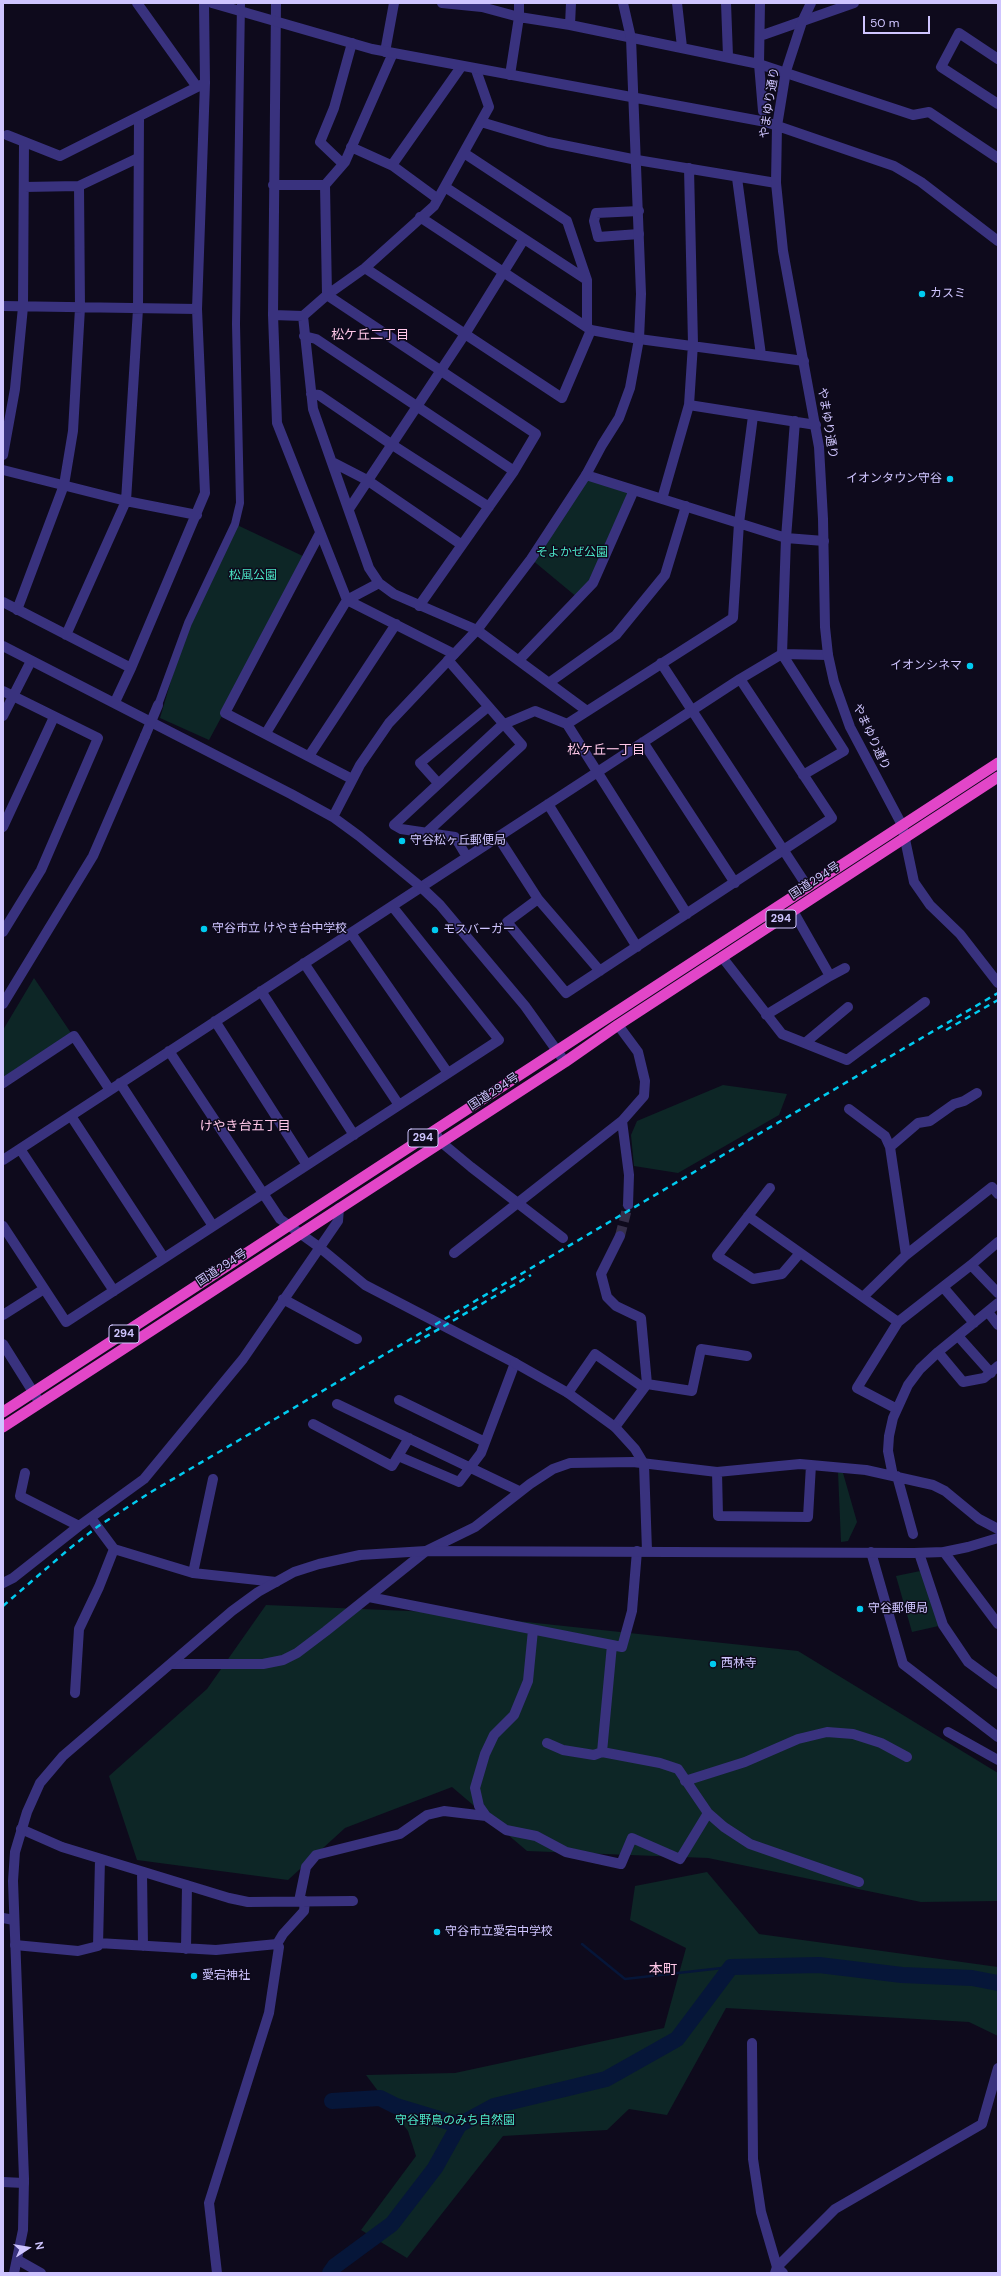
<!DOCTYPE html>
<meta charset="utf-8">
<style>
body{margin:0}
#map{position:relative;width:1001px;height:2276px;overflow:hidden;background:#0e0a1c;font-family:"DM Sans",sans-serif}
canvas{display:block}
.frame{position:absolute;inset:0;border:4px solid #cfc5ff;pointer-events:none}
.north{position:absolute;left:8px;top:2228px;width:40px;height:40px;-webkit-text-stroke:3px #0e0a1c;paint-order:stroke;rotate:78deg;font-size:11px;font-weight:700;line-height:16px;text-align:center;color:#cfc5ff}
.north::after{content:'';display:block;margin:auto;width:14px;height:18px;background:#cfc5ff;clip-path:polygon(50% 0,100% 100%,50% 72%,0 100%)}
.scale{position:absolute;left:863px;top:16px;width:67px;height:18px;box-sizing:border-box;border:2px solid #cfc5ff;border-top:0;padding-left:5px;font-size:12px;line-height:14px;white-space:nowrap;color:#cfc5ff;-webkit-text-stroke:3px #0e0a1c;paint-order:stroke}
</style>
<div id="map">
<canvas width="1001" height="2276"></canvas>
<div class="frame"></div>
<div class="north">N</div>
<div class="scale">50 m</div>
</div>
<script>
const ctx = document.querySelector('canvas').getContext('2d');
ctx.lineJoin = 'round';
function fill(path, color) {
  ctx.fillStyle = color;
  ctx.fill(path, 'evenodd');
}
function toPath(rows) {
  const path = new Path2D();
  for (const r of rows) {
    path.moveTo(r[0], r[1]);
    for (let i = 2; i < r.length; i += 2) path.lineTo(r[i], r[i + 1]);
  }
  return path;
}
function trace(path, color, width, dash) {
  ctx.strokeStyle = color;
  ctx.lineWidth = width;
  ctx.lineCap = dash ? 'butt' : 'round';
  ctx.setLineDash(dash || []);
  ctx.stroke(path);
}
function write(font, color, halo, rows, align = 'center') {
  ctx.font = font + ' "DM Sans","Noto Sans JP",sans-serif';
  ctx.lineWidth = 3;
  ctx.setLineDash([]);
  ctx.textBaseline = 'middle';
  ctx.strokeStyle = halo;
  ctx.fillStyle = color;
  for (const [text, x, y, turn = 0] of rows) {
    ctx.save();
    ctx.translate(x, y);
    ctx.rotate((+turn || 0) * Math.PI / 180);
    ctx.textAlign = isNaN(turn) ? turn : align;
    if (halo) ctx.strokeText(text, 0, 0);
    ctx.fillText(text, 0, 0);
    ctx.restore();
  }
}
fill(toPath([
 [586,475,634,490,593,583,578,598,531,559],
 [235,524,307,558,209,740,160,718,188,623],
 [34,978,71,1033,3,1079,3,1030],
 [723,1085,787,1094,779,1115,678,1173,634,1166,631,1135,637,1121],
 [838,1472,843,1473,857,1522,848,1541,841,1542],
 [925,1570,943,1625,912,1632,896,1576],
 [266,1605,433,1612,798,1651,998,1773,998,1901,921,1902,708,1858,527,1851,452,1787,345,1828,288,1880,137,1860,109,1776,207,1689],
 [707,1872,759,1934,998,1967,998,2036,969,2022,726,2008,667,2115,629,2109,607,2130,503,2136,407,2258,361,2230,416,2156,408,2131,366,2075,455,2073,664,2028,686,1948,630,1920,635,1886]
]), '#0d2626');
trace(toPath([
 [582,1944,625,1979,731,1967]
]), '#061639', 2.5);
trace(toPath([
 [332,2101,380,2098,396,2106,459,2125],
 [330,2273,335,2266,392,2224,435,2168,459,2125,494,2106,606,2079,677,2039,731,1967,819,1965,902,1975,972,1978,998,1983]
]), '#061639', 16);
trace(toPath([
 [620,1236,628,1205]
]), '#352f49', 10, [10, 5]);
trace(toPath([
 [158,705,188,623,235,524,240,503,236,324,241,3]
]), '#39327e', 8);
trace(toPath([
 [137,3,197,87],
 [276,3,273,315,277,423,347,600,454,654],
 [442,3,482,7,519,17,570,25,759,64,913,115,929,112,998,158],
 [677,3,682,47],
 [726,3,728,56],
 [760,3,759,64,763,111],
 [570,25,571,3],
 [760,36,854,3],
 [385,52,394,3],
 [393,53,345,162,325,185,327,295,536,434,514,471,419,606],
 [998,59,959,33,941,67,998,104],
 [510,75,519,17,519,3],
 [481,122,548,142,637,160,776,183],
 [7,135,60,156,205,83],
 [351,147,393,166,438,199],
 [464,153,567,221,587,280,587,327],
 [343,164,320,142,334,108,352,43],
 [392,165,461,67],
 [737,178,761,355],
 [273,185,325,185],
 [24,187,79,186,138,158],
 [445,187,587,280],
 [639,211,596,213,594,221,598,237,639,234],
 [420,217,591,330,639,339,804,361],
 [365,268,562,398,591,330],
 [3,306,197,309],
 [273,315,303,316,327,295,365,268,434,206,489,107,476,70],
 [303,316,313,409,369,568,379,583,394,594,477,630,587,711],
 [304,336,316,339,514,471],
 [311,394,319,395,391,444,489,507],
 [689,405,816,425],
 [795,421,786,538,782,654,844,751,803,775],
 [3,455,15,389,23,307,24,142],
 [334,463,367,480,462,545],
 [3,470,126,501,197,515],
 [586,475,786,538,824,541],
 [662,499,689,405,693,344,689,168],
 [349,509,465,334,524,239],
 [320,533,225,713,352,779],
 [3,602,131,668,115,702],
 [17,610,64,485,73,431,80,308,79,186],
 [66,635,126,501,138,309,139,117],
 [519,660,593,583,634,490],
 [661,663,807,886],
 [131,668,205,493,197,309,205,83,204,3],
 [550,682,616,635,665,575,686,506],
 [3,691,98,738,41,870,3,932],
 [3,716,31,661],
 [567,724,733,618,739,523,753,416],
 [266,733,347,600,379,583],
 [643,742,735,883],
 [309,756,396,624],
 [438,783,420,763,488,707],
 [548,804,637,947],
 [3,827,54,717],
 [425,834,522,745,448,660],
 [498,837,538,899,600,971],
 [467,857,455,837,401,829,394,825,502,725,535,711,567,724,687,914],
 [538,899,507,922,566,993,832,818,740,679],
 [351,933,448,1073],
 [722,957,782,1034,847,1060,925,1002],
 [304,963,399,1105],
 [830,976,845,968],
 [261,991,354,1135],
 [3,1004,93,856,145,736],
 [766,1015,830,976,793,911],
 [215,1021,307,1165],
 [805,1043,848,1007],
 [169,1051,280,1219,319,1247,365,1285,515,1363,481,1453,459,1482,398,1456],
 [3,1083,74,1036,110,1090],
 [120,1083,213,1226],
 [849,1109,885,1136,890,1147,906,1255],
 [71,1116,164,1258],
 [622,1121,629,1175,628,1205],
 [434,1131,441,1142,471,1167,563,1238],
 [890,1147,918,1123,930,1121,954,1104,964,1101,977,1093],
 [20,1149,114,1291],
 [3,1160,740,679,782,654,828,655],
 [770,1188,717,1256,753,1279,782,1274,800,1253],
 [748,1216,898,1322],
 [3,1226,66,1322,499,1040,392,906],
 [620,1236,601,1274,607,1297,616,1306,641,1318,647,1384],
 [454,1253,622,1121,644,1096,645,1081,638,1052,618,1025],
 [971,1265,998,1242],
 [943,1287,974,1323],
 [863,1297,906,1255,992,1187,998,1194],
 [283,1299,357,1339],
 [988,1312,998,1325],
 [3,1315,44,1289],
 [958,1336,991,1373],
 [938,1352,963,1382,984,1378,998,1366],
 [568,1393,595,1354,644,1388],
 [399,1400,485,1442],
 [337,1404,519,1491],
 [897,1409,857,1388,898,1322,971,1265,998,1293],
 [313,1424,392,1466,409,1438],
 [615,1427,647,1384,692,1391,701,1349,747,1356],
 [717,1472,718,1516,808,1517,811,1465],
 [25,1473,20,1496,79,1526],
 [893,1476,888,1451,889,1436,893,1418,908,1385,920,1369,938,1352,998,1303],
 [897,1476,913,1534],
 [114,1549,193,1573,276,1582],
 [637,1551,632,1611,622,1647,612,1645,602,1752,660,1763,678,1769,708,1813,724,1827,750,1844,859,1882],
 [871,1552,903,1664,998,1737],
 [944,1552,998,1624],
 [919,1553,943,1625,968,1662,998,1684],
 [193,1573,213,1479],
 [3,1583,13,1578,79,1526,144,1479,243,1359,338,1221,339,1208],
 [369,1597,612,1645],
 [533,1630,528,1681,514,1715,494,1735,485,1754,475,1788,479,1806,486,1816,506,1830,536,1836,566,1852,621,1864,632,1838,680,1859,708,1813],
 [171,1664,263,1664,283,1660,297,1653,326,1631,426,1551,475,1527,530,1484,553,1469,570,1463,633,1462,717,1472,800,1464,866,1470,933,1485,945,1491,979,1519,998,1529],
 [75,1693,79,1629,99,1587,114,1549,91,1518],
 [948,1732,998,1760],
 [547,1743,563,1750,594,1755,602,1752],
 [685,1781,745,1762,798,1739,827,1732,853,1734,881,1743,907,1757],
 [21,1829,62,1847,229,1898,248,1902,353,1901],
 [142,1872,143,1946],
 [299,1901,306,1867,316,1855,400,1834,427,1815,444,1811,486,1816],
 [3,1918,14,1920],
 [98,1943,216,1950,277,1944],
 [15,1945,78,1951,98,1946,100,1859],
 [186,1949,187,1885],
 [752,2043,753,2159,761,2212,777,2267,783,2273],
 [3,2182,24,2183],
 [18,2260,41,2273],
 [217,2273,209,2203,269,2013,279,1947,277,1944,283,1934,304,1911,305,1901],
 [775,2273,777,2267,835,2209,982,2124,998,2068]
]), '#39327e', 10);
trace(toPath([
 [212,3,372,49,766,122,894,166,921,182,998,241],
 [811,3,802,22,786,71,777,126,776,183,783,251,819,447,823,519,825,627,828,655,834,682,850,727,902,825,914,882,930,905,960,934,998,983],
 [3,646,291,794,333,817,359,836,421,887,440,905,525,1006,565,1062],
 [333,817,360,765,389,723,477,630,531,559,586,475,602,445,619,418,630,388,639,339,641,294,631,38,623,3],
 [3,1344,40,1403],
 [515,1363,568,1393,615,1427,635,1449,644,1464,647,1551],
 [14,2273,23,2230,24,2179,13,1881,15,1852,27,1812,40,1783,63,1756,232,1611,258,1592,294,1572,319,1564,360,1555,426,1551,914,1553,944,1552,968,1547,998,1538]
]), '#39327e', 10);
trace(toPath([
 [3,1412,998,763],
 [3,1427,565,1062,618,1025,998,777]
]), '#e246c8', 11);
trace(toPath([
 [946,1030,998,1000],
 [415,1343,531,1275],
 [3,1606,69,1549,97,1527,151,1492,998,993]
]), '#00cbf0', 2.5, [6, 5]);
trace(toPath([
 [145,736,158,705]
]), '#39327e', 10);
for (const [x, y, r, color] of [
 [922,294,4,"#00cbf0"],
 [950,479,4,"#00cbf0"],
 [970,666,4,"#00cbf0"],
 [402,841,4,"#00cbf0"],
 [204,929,4,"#00cbf0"],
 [435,930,4,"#00cbf0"],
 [860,1609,4,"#00cbf0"],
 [713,1664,4,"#00cbf0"],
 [437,1932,4,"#00cbf0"],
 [194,1976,4,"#00cbf0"]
]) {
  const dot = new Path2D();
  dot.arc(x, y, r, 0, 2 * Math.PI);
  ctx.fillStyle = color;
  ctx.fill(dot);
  trace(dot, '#0e0a1c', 1.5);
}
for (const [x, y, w] of [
 [781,919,30],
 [423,1138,30],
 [124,1334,30]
]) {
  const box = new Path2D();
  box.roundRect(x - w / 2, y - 9, w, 18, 3);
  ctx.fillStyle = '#0e0a1c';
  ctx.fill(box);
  trace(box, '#cfc5ff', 1);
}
write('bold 11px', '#cfc5ff', null, [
 ["294",781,919],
 ["294",423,1138],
 ["294",124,1334]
]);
write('12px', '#cfc5ff', '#0e0a1c', [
 ["やまゆり通り",770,103,-81],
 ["やまゆり通り",827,423,81],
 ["やまゆり通り",871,737,65],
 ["国道294号",815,881,-33],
 ["国道294号",494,1092,-33],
 ["国道294号",222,1268,-33]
]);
write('12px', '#cfc5ff', '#0e0a1c', [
 ["カスミ",930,294],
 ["イオンタウン守谷",942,479,"right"],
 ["イオンシネマ",962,666,"right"],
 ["守谷松ヶ丘郵便局",410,841],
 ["守谷市立 けやき台中学校",212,929],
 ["モスバーガー",443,930],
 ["守谷郵便局",868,1609],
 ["西林寺",721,1664],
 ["守谷市立愛宕中学校",445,1932],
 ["愛宕神社",202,1976]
], 'left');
write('12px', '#4be5c7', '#0e0a1c', [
 ["そよかぜ公園",572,553],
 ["松風公園",253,576],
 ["守谷野鳥のみち自然園",455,2121]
]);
write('13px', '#ffc7e8', '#0e0a1c', [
 ["松ケ丘二丁目",370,336],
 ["松ケ丘一丁目",606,751],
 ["けやき台五丁目",245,1127]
]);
write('14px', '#ffc7e8', '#0e0a1c', [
 ["本町",663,1970]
]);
</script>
